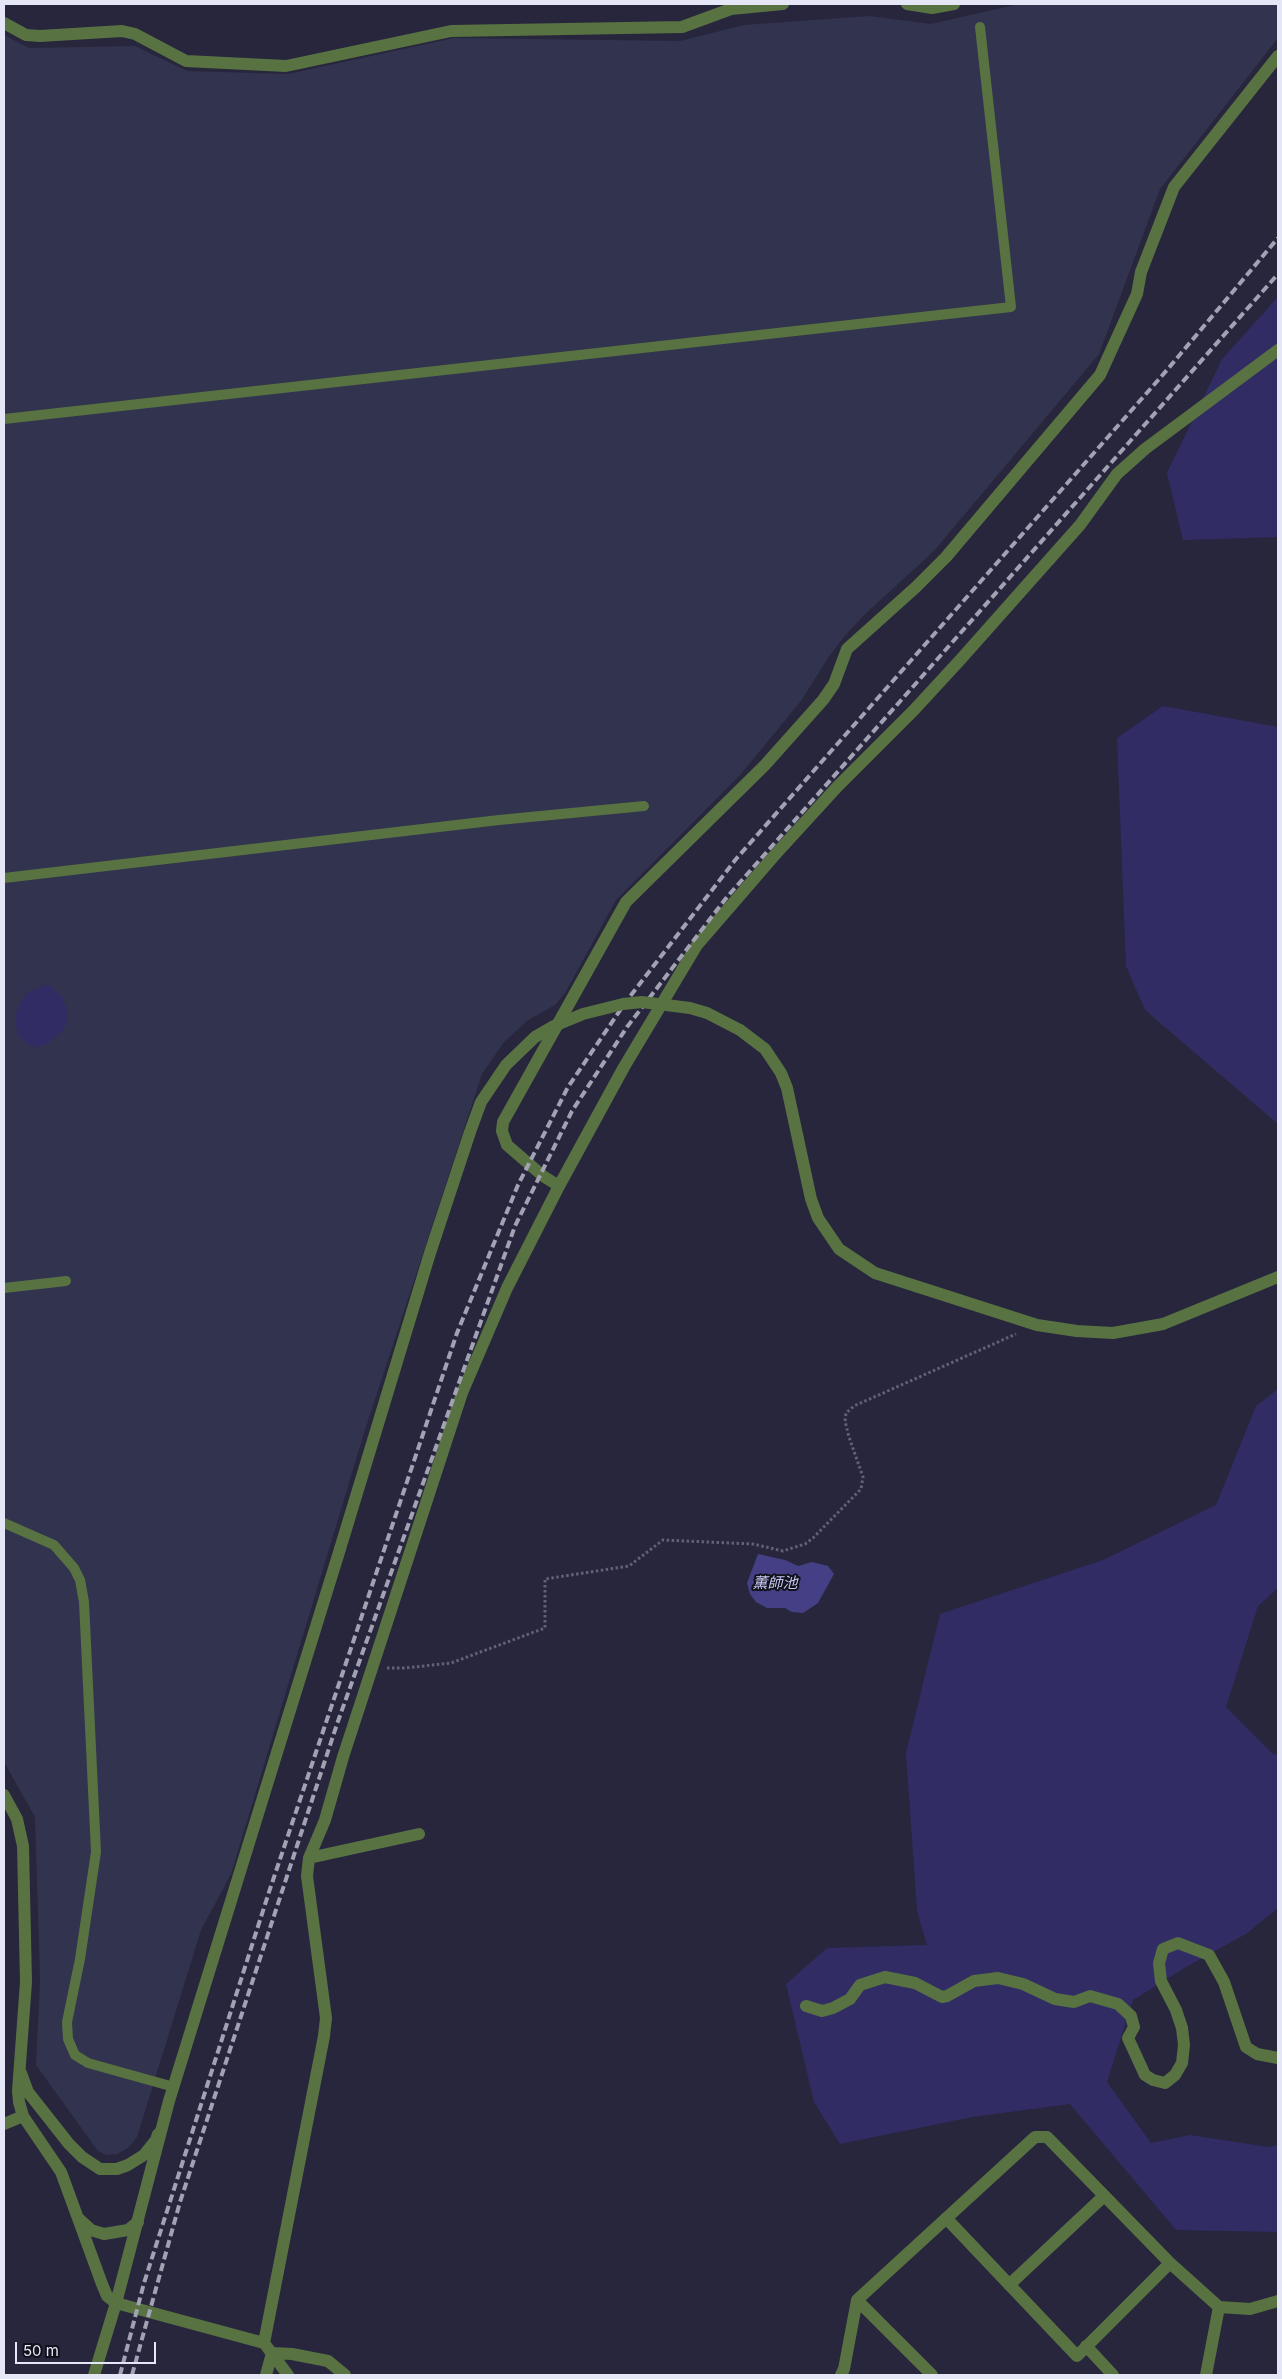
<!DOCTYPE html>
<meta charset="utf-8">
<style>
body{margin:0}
#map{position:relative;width:1282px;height:2379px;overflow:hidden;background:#27263d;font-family:Inter,sans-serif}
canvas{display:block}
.frame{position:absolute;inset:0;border:5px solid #e6e7f6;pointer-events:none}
.scale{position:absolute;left:15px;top:2342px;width:141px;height:22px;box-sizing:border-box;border:2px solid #e6e7f6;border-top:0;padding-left:6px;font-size:15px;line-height:18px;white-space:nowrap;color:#e6e7f6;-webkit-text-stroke:4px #11111b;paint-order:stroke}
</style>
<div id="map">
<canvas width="1282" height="2379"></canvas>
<div class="frame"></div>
<div class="scale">50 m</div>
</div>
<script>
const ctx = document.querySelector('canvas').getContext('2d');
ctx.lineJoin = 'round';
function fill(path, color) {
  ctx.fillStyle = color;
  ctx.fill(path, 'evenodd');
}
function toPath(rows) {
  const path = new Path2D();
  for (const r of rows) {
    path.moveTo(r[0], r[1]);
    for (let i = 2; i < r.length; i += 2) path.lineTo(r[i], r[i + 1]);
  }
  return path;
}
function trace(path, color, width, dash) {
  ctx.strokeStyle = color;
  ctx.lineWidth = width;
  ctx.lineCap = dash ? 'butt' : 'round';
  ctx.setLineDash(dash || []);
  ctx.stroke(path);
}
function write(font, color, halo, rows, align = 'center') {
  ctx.font = font + ' Inter,"Noto Sans JP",sans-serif';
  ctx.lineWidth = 4;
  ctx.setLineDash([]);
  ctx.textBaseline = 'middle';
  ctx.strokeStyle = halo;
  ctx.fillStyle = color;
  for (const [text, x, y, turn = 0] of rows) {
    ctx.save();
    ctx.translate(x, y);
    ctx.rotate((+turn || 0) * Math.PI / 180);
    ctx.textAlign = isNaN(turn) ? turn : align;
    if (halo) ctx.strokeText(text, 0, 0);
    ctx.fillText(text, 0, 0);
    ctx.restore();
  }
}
fill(toPath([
 [1019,4,1278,4,1278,38,1160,189,1099,354,934,551,863,616,843,638,828,658,801,701,740,775,616,900,565,993,555,1005,528,1020,504,1042,482,1074,364,1433,231,1874,201,1930,137,2137,128,2148,117,2154,107,2155,98,2151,36,2065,40,1980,35,1817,4,1762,4,35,29,48,135,46,187,71,288,74,454,38,680,41,744,25,869,16,931,24]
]), '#32334e');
fill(toPath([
 [1278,297,1278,537,1183,540,1167,473,1222,359],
 [1163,706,1278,727,1278,1124,1145,1010,1126,966,1117,738],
 [43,985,51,986,63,998,68,1014,67,1022,62,1031,48,1043,39,1047,30,1046,18,1035,15,1019,18,1008,26,994],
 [1278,1389,1278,1588,1258,1606,1226,1707,1273,1754,1278,1755,1278,1908,1246,1934,1186,1967,1133,2000,1107,2082,1151,2143,1190,2135,1268,2147,1278,2145,1278,2232,1176,2230,1070,2104,972,2117,840,2144,814,2102,786,1984,827,1948,927,1945,917,1911,906,1753,940,1614,1103,1560,1216,1505,1256,1406]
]), '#312c64');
fill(toPath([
 [758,1554,785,1560,798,1566,812,1562,828,1566,834,1574,818,1603,803,1613,792,1612,785,1608,767,1608,756,1602,750,1594,747,1583]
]), '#454085');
trace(toPath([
 [387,1668,405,1668,451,1663,545,1628,545,1579,629,1566,663,1540,753,1544,783,1551,805,1544,813,1538,861,1489,863,1477,849,1437,845,1421,846,1413,854,1406,1016,1334]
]), '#626176', 3, [2.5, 2.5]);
trace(toPath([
 [4,419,1011,307,980,27],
 [4,878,499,820,644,806],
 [4,1288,66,1281],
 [4,1523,54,1545,74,1568,80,1580,84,1602,96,1852,80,1959,67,2022,68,2039,75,2055,88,2063,174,2087]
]), '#587242', 10);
trace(toPath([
 [907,4,932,8,954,4],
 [4,23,26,35,40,36,122,31,135,34,186,61,286,66,451,31,682,27,731,9,783,4],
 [559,1186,543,1176,507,1145,502,1131,503,1122,626,902,765,765,823,700,834,684,847,649,916,587,946,557,1100,375,1137,294,1141,272,1174,187,1278,56],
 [4,1795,17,1819,23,1846,26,1982,18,2091,19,2102,23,2116,61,2172,102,2284,107,2296,116,2303,264,2343,288,2375],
 [309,1858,419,1834],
 [806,2006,822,2011,833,2008,850,1999,860,1985,885,1977,915,1983,942,1997,947,1996,974,1981,998,1978,1023,1984,1055,1999,1074,2002,1090,1996,1118,2004,1131,2016,1134,2027,1128,2038,1145,2075,1153,2080,1165,2083,1175,2075,1182,2063,1184,2045,1182,2028,1176,2010,1161,1981,1159,1963,1163,1949,1178,1943,1209,1955,1224,1982,1246,2047,1257,2054,1278,2058],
 [21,2073,28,2092,69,2144,82,2157,100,2169,117,2169,128,2165,144,2155,156,2140,158,2134],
 [4,2124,23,2116],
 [946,2218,1077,2356,1170,2263],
 [79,2219,91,2230,104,2234,128,2230,138,2222],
 [1009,2285,1104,2196],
 [857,2300,932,2375],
 [264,2343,324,2036,326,2018,307,1876,309,1858,325,1820,343,1757,462,1393,507,1288,559,1186,624,1067,697,945,773,857,837,787,914,710,961,659,1080,525,1117,474,1145,449,1278,350],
 [1086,2346,1113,2375],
 [272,2353,292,2354,328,2361,345,2375],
 [94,2375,116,2303],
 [266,2375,272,2353],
 [841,2375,844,2369,857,2300,1035,2137,1047,2137,1170,2263,1219,2307,1250,2309,1278,2301],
 [1206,2375,1219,2307]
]), '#587242', 12);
trace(toPath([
 [740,1030,765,1049,781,1073,787,1088,811,1199,818,1218,839,1249,875,1273,1037,1325,1077,1331,1113,1333,1163,1324,1278,1277],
 [116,2303,169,2101,340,1549]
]), '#587242', 12);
trace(toPath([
 [120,2375,144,2283,269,1892,457,1333,518,1185,568,1087,625,1003,736,859,1167,370,1278,238],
 [132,2375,180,2202,337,1724,515,1226,572,1111,627,1027,727,897,1278,274]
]), '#a2a2b4', 4, [8, 4]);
trace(toPath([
 [340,1549,430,1253,470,1132,481,1102,506,1065,535,1037,554,1026,583,1014,623,1004,642,1002,690,1008,707,1013,740,1030]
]), '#587242', 12);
write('italic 15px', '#c7c8f1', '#11111b', [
 ["薫師池",775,1583]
]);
</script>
